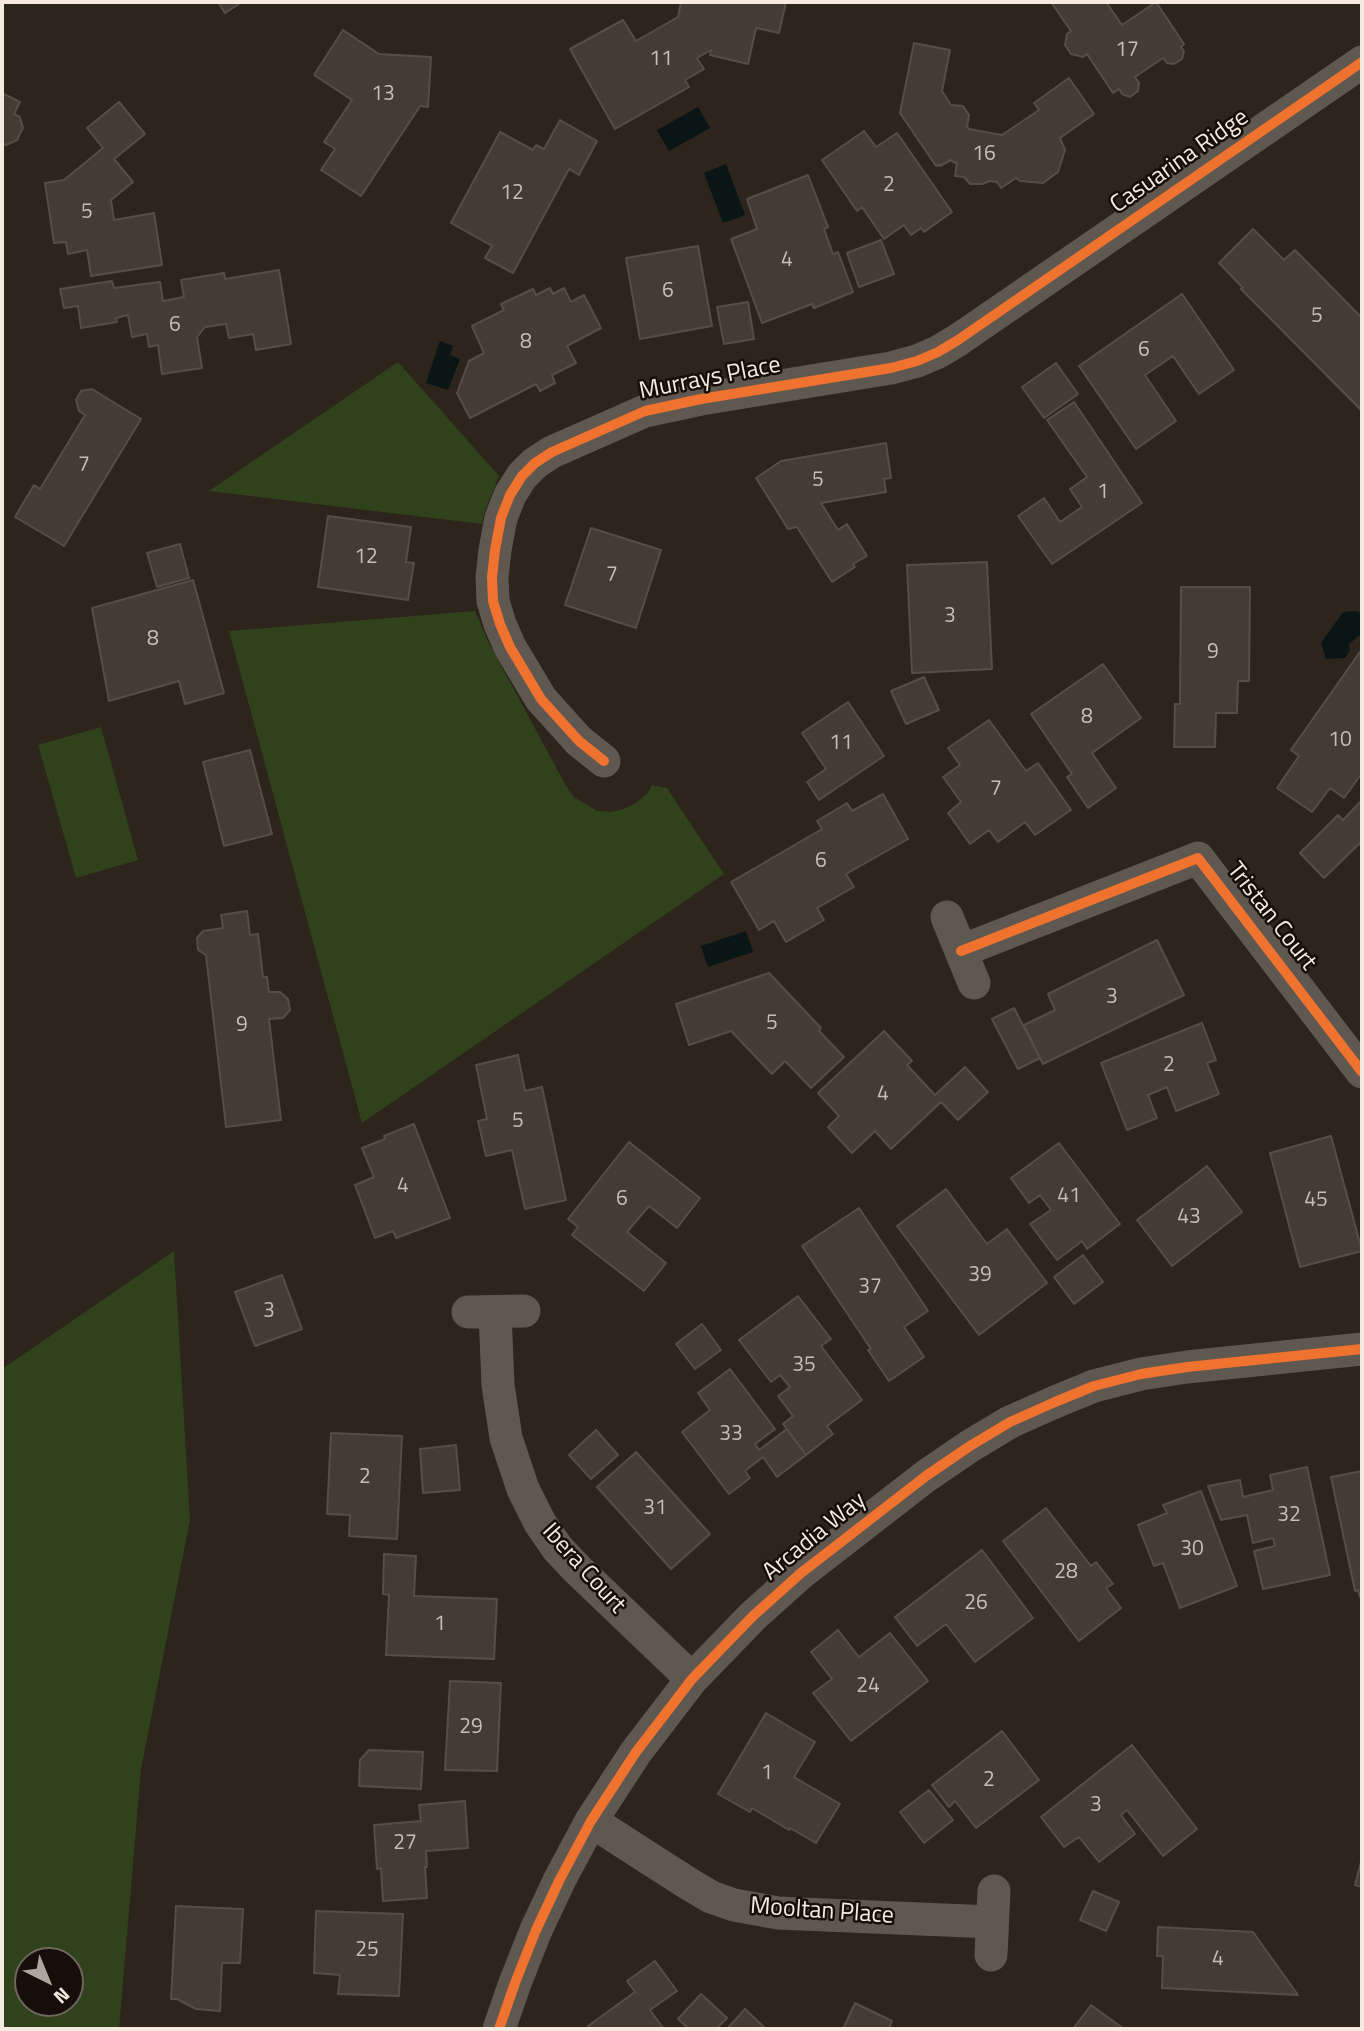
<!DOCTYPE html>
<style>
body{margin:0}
#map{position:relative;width:1364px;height:2031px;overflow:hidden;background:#2d241b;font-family:"Titillium Web",sans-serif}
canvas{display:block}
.frame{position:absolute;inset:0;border:4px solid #f6eae1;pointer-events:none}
.north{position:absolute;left:14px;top:1947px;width:70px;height:70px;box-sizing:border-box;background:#160e08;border:2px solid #70665f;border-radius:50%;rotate:137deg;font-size:19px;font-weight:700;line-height:28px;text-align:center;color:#f6eae1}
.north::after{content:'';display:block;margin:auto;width:24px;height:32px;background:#b0a59c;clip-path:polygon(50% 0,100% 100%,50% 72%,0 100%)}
</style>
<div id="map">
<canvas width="1364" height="2031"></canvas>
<div class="frame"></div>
<div class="north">N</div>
</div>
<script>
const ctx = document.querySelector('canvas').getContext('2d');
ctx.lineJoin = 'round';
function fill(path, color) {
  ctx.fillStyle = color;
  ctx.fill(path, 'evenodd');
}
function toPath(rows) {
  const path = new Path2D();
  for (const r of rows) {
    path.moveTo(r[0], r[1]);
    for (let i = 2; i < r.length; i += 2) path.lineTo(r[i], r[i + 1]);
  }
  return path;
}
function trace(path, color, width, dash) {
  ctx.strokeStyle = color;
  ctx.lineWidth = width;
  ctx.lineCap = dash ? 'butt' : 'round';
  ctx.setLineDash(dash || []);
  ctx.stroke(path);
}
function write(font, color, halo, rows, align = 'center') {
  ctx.font = font + ' "Titillium Web",sans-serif';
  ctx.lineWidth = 5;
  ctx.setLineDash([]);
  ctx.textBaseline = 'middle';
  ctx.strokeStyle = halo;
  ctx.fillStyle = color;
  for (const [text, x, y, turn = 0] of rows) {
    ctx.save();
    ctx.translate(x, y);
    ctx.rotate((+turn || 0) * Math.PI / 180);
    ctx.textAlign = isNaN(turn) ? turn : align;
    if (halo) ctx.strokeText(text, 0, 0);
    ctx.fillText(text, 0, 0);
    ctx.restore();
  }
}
fill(toPath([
 [398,362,499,476,485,511,482,524,209,491],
 [475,611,488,641,566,786,574,797,597,811,611,812,624,809,636,803,647,794,652,785,667,788,724,874,362,1123,229,631],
 [101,727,138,860,76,878,38,745],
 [174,1251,190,1520,141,1769,119,2029,2,2029,2,1369],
 [28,1961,70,1961,70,2003,28,2003]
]), '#30421c');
fill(toPath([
 [698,107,710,128,669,151,657,130],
 [726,164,745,215,723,223,704,173],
 [440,341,453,346,450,355,460,359,448,390,426,383],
 [1354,611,1359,612,1362,618,1362,633,1349,644,1350,650,1345,658,1326,659,1321,643,1343,612],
 [746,931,753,952,708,967,701,946]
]), '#0a1516');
const building = toPath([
 [218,2,242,2,225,13,218,2],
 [681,2,786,2,779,33,756,28,748,64,710,55,711,50,697,58,704,69,685,80,689,87,615,129,570,49,623,20,636,41,678,17,681,2],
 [1051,2,1106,2,1122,25,1156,2,1184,44,1181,47,1184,51,1182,59,1174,64,1167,63,1163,58,1135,77,1139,83,1138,91,1130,97,1122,94,1119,89,1113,93,1087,54,1083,57,1071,54,1065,45,1067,34,1071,31,1051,2],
 [343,30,379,54,431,57,428,107,420,106,361,196,321,170,335,149,324,142,352,100,314,75,343,30],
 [914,43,950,50,942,91,951,105,963,106,969,115,967,127,969,129,1002,135,1039,110,1034,103,1069,78,1094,114,1060,138,1065,150,1058,172,1043,183,1020,181,1016,178,1001,188,997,182,990,181,982,184,970,184,964,177,955,176,957,163,953,162,951,160,940,166,939,165,936,166,900,113,914,43],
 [2,93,20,102,14,114,20,117,23,128,17,140,6,145,2,143,2,93],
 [119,102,145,134,114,159,133,182,111,200,114,220,154,213,162,265,91,276,87,250,68,254,66,242,54,243,45,183,64,180,103,148,87,128,119,102],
 [560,120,597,141,579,175,569,169,513,273,485,258,492,246,451,223,500,132,533,150,536,145,544,149,560,120],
 [864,131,876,147,897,133,952,212,924,232,921,228,911,235,904,225,884,239,862,207,857,211,822,160,864,131],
 [808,175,828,227,824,229,833,254,838,252,853,292,814,308,812,304,762,323,731,239,757,229,747,199,808,175],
 [1253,229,1284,260,1295,250,1362,318,1362,411,1241,289,1243,288,1219,263,1253,229],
 [881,240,894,274,859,287,847,253,881,240],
 [698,246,712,326,640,339,626,258,698,246],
 [279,270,291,344,256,350,253,334,229,338,226,324,205,327,197,337,202,368,162,374,158,345,149,347,147,334,132,337,128,315,116,318,117,322,81,328,78,306,64,308,60,289,112,281,114,288,160,282,163,301,184,297,181,280,224,273,225,279,279,270],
 [550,288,553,294,564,288,571,302,584,295,601,328,567,346,576,363,552,375,555,383,540,391,536,384,470,418,457,393,469,361,484,353,472,326,504,310,501,304,533,289,536,295,550,288],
 [1182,294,1234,370,1199,394,1173,356,1145,375,1176,421,1136,449,1079,366,1182,294],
 [748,302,754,339,724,344,717,307,748,302],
 [1056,363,1078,394,1044,418,1022,387,1056,363],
 [92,389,141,419,64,546,15,517,34,485,40,489,85,415,79,411,76,400,81,391,92,389],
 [1074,402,1142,503,1052,564,1018,516,1044,498,1060,522,1082,507,1070,489,1087,477,1047,420,1074,402],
 [886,443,891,478,884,479,886,492,821,503,838,530,847,524,867,556,853,564,855,567,832,582,797,527,788,529,756,478,781,461,886,443],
 [328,516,411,527,406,562,414,563,408,600,318,587,328,516],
 [591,528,661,550,636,628,565,605,591,528],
 [180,544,189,578,157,587,147,553,180,544],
 [987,562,992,669,912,673,907,565,987,562],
 [193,580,224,693,185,704,179,681,109,701,92,608,193,580],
 [1181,587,1250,587,1249,681,1238,681,1237,713,1216,713,1215,747,1174,747,1175,704,1180,704,1181,587],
 [1362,649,1362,773,1344,798,1330,788,1312,812,1277,788,1299,756,1291,750,1362,649],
 [1103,664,1141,718,1092,753,1116,788,1088,808,1067,777,1072,774,1031,714,1103,664],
 [924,677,939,710,906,724,891,691,924,677],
 [848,702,884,756,819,800,807,782,826,769,802,733,848,702],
 [989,720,1026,771,1038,763,1071,810,1035,835,1025,822,998,842,989,830,970,844,948,813,961,802,943,777,960,765,948,748,989,720],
 [250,750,272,834,224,846,203,762,250,750],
 [883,794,908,839,846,874,854,887,817,908,824,920,786,942,774,921,759,930,731,882,822,829,817,821,847,803,852,811,883,794],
 [1362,800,1362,841,1324,878,1300,853,1338,815,1343,820,1362,800],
 [247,911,250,935,258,934,263,977,267,977,269,992,280,992,288,999,290,1010,283,1018,269,1019,281,1120,226,1127,206,955,198,950,197,938,203,931,223,928,221,915,247,911],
 [1157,940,1184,995,1043,1064,1024,1025,1055,1010,1048,994,1157,940],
 [769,973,821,1028,819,1031,844,1057,811,1088,785,1061,772,1074,731,1031,689,1045,676,1004,769,973],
 [1014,1008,1040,1058,1018,1069,992,1019,1014,1008],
 [1202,1023,1216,1060,1207,1063,1219,1094,1176,1111,1167,1087,1148,1095,1157,1118,1127,1130,1101,1063,1202,1023],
 [884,1031,912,1061,907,1065,935,1095,965,1067,988,1092,958,1120,941,1102,891,1149,875,1131,852,1153,828,1127,839,1116,818,1093,884,1031],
 [518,1055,525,1091,542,1087,566,1200,525,1209,512,1150,486,1156,478,1121,487,1119,476,1065,518,1055],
 [414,1124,450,1218,396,1238,393,1231,375,1238,355,1185,374,1177,362,1148,385,1139,384,1136,414,1124],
 [1331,1136,1362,1251,1300,1267,1270,1153,1331,1136],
 [629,1142,700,1198,677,1228,649,1206,627,1232,666,1263,644,1291,572,1235,578,1227,568,1219,629,1142],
 [1059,1143,1120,1224,1087,1249,1082,1241,1057,1260,1030,1224,1051,1210,1040,1195,1029,1203,1011,1178,1059,1143],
 [1207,1166,1242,1212,1172,1266,1137,1220,1207,1166],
 [946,1189,987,1244,1007,1229,1047,1283,979,1335,897,1226,946,1189],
 [859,1208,928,1311,904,1327,924,1357,889,1381,868,1350,871,1349,802,1246,859,1208],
 [1083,1255,1103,1282,1074,1304,1054,1277,1083,1255],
 [282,1275,302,1329,255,1346,235,1292,282,1275],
 [798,1296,831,1339,821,1346,862,1400,827,1426,833,1434,806,1455,783,1424,793,1416,778,1396,790,1387,780,1375,771,1382,739,1340,798,1296],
 [702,1324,721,1350,695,1369,676,1344,702,1324],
 [730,1369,775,1429,755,1444,759,1450,787,1429,806,1455,777,1477,763,1457,745,1471,750,1478,729,1494,682,1432,710,1410,698,1393,730,1369],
 [596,1430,618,1455,591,1479,569,1455,596,1430],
 [331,1433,402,1436,397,1539,349,1536,350,1515,327,1514,331,1433],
 [456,1445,460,1490,423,1493,420,1449,456,1445],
 [636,1452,710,1534,671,1569,597,1487,636,1452],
 [1307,1467,1330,1575,1263,1589,1254,1551,1275,1546,1273,1538,1253,1543,1247,1515,1221,1520,1208,1486,1240,1480,1243,1497,1273,1490,1270,1475,1307,1467],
 [1362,1471,1362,1596,1360,1597,1358,1590,1355,1591,1331,1477,1362,1471],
 [1201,1491,1237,1586,1180,1608,1163,1563,1154,1566,1138,1525,1167,1513,1163,1505,1201,1491],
 [1046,1508,1091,1566,1096,1562,1113,1584,1106,1588,1121,1608,1079,1641,1003,1541,1046,1508],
 [982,1550,1033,1618,975,1662,946,1624,917,1646,895,1617,982,1550],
 [384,1554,416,1556,414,1596,497,1599,494,1659,386,1655,389,1595,383,1594,384,1554],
 [838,1630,859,1657,890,1633,928,1681,851,1741,813,1693,832,1679,811,1652,838,1630],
 [450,1681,501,1683,497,1771,445,1770,450,1681],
 [766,1713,815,1742,794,1777,840,1804,816,1843,790,1828,789,1830,752,1808,750,1812,718,1794,766,1713],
 [1002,1731,1039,1780,976,1828,955,1801,949,1807,932,1785,1002,1731],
 [1132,1745,1197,1829,1163,1856,1127,1810,1121,1815,1135,1834,1099,1862,1079,1837,1064,1847,1041,1817,1132,1745],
 [369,1750,423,1752,421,1789,359,1786,360,1760,369,1750],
 [929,1790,953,1820,924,1843,900,1812,929,1790],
 [465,1801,468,1848,426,1851,427,1867,425,1867,427,1898,383,1901,381,1868,377,1869,374,1825,421,1821,419,1805,465,1801],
 [1362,1858,1362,1887,1355,1885,1362,1858],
 [1093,1891,1119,1902,1106,1931,1080,1920,1093,1891],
 [176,1906,243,1909,240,1963,222,1963,220,2011,196,2009,177,1999,171,1999,176,1906],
 [316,1911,403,1914,399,1996,338,1994,340,1975,314,1973,316,1911],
 [1158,1927,1253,1932,1298,1995,1162,1988,1163,1956,1157,1956,1158,1927],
 [655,1961,677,1991,650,2010,664,2029,590,2029,588,2026,635,1992,627,1981,655,1961],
 [701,1994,727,2018,716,2029,689,2029,678,2019,701,1994],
 [855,2003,892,2021,889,2029,843,2029,855,2003],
 [1091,2005,1124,2029,1073,2029,1091,2005],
 [745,2009,766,2029,727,2029,745,2009]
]);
fill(building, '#433b34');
trace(building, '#564e46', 2);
trace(toPath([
 [604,761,579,741,541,699,510,647,500,624,493,601,492,577,495,550,501,518,510,495,522,476,535,463,552,452,645,411,701,399,891,368,917,361,938,352,958,340,1362,62],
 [947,917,974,983],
 [961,951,1198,858,1362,1072],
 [468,1312,524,1311],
 [495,1312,498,1385,506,1438,523,1489,540,1523,558,1549,578,1570,692,1679],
 [591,1821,689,1884,711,1897,734,1905,778,1913,992,1922],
 [991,1955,994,1891],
 [499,2029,515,1983,536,1930,560,1879,591,1821,636,1752,692,1679,753,1616,801,1573,926,1476,970,1446,1010,1422,1055,1402,1094,1386,1141,1374,1187,1367,1362,1349]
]), '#5f5850', 33);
trace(toPath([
 [604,761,579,741,541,699,510,647,500,624,493,601,492,577,495,550,501,518,510,495,522,476,535,463,552,452,645,411,701,399,891,368,917,361,938,352,958,340,1362,62],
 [961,951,1198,858,1362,1072],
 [499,2029,515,1983,536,1930,560,1879,591,1821,636,1752,692,1679,753,1616,801,1573,926,1476,970,1446,1010,1422,1055,1402,1094,1386,1141,1374,1187,1367,1362,1349]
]), '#ef722f', 10);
write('21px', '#c9beb6', null, [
 ["17",1127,51],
 ["11",661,60],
 ["13",383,95],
 ["16",984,155],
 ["2",889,186],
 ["12",512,194],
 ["5",87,213],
 ["4",787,261],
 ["6",668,292],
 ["5",1317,317],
 ["6",175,326],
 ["8",526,343],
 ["6",1144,351],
 ["7",84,466],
 ["5",818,481],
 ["1",1103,493],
 ["12",366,558],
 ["7",612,576],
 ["3",950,617],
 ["8",153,640],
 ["9",1213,653],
 ["8",1087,718],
 ["10",1340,741],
 ["11",841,744],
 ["7",996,790],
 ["6",821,862],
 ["3",1112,998],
 ["5",772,1024],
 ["9",242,1026],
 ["2",1169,1066],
 ["4",883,1095],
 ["5",518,1122],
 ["4",403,1187],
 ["41",1069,1197],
 ["6",622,1200],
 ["45",1316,1201],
 ["43",1189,1218],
 ["39",980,1276],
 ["37",870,1288],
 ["3",269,1312],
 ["35",804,1366],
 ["33",731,1435],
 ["2",365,1478],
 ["31",655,1509],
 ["32",1289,1516],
 ["30",1192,1550],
 ["28",1066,1573],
 ["26",976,1604],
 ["1",440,1625],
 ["24",868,1687],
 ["29",471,1728],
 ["1",767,1774],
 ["2",989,1781],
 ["3",1096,1806],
 ["27",405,1844],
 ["25",367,1951],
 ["4",1218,1960]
]);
write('24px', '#f6eae1', '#160e08', [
 ["Casuarina Ridge",1180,162,-35],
 ["Murrays Place",710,379,-11],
 ["Tristan Court",1271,917,52],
 ["Arcadia Way",815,1537,-39],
 ["Ibera Court",583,1569,48],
 ["Mooltan Place",822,1912,4]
]);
</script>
